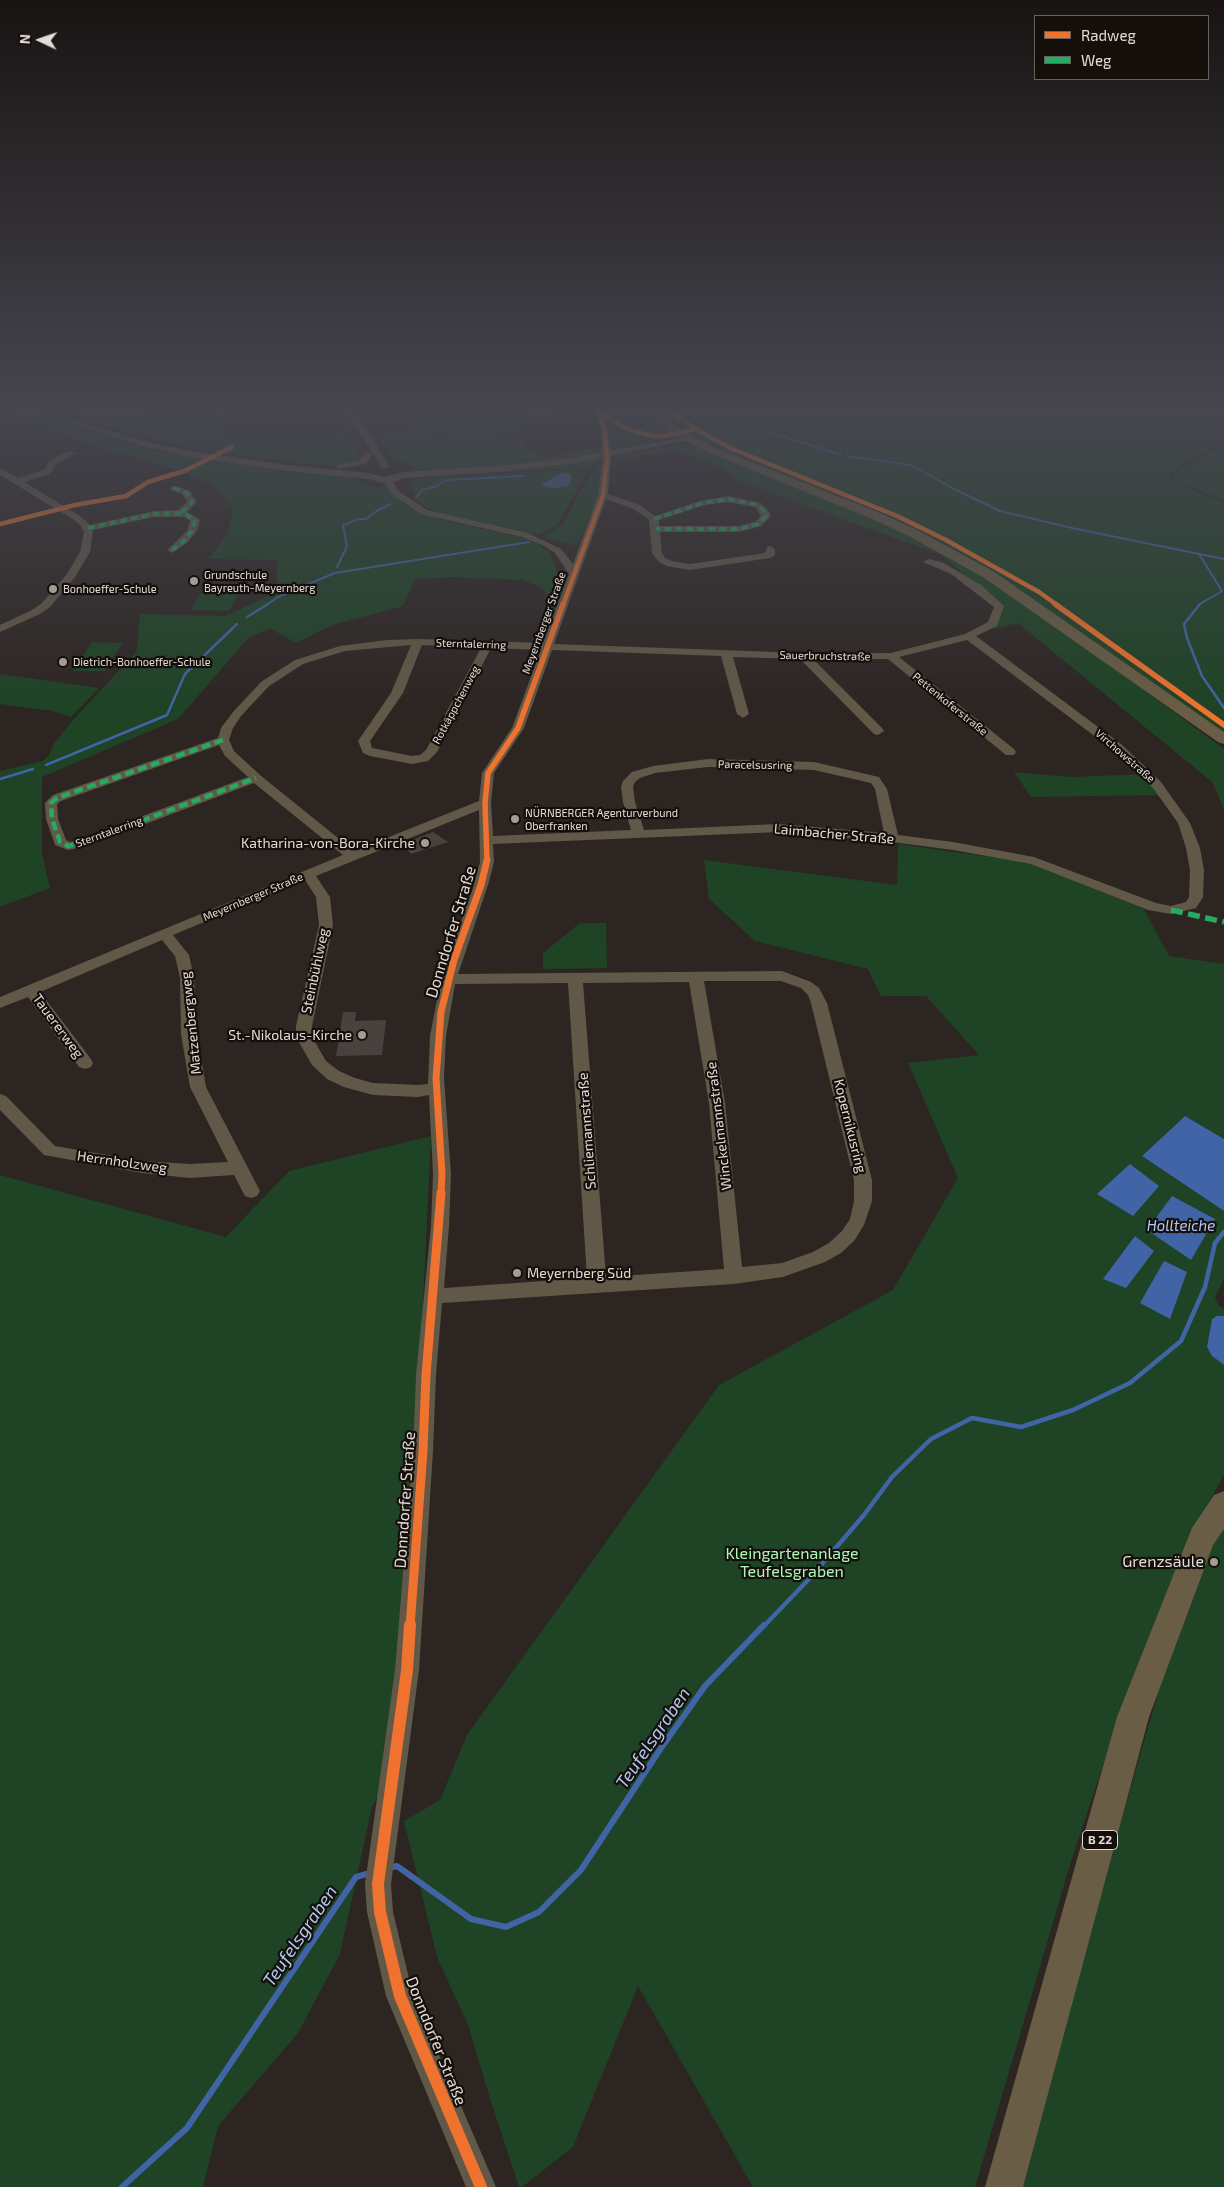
<!DOCTYPE html>
<meta charset="utf-8">
<style>
body{margin:0}
#map{position:relative;width:1224px;height:2187px;overflow:hidden;background:#2d2522;font-family:"Exo 2",sans-serif}
canvas{display:block}
.legend{position:absolute;left:1034px;top:15px;width:175px;height:65px;box-sizing:border-box;background:#150f0c;border:1px solid #68615d;margin:0;padding:6px 9px;list-style:none;font-size:15px;color:#e4dbd6}
.legend li{display:flex;align-items:center;gap:10px;height:25px}
.legend b{width:25px;border:1px solid #68615d}
.north{position:absolute;left:15px;top:15px;width:50px;height:50px;-webkit-text-stroke:4px #150f0c;paint-order:stroke;rotate:273deg;font-size:14px;font-weight:700;line-height:20px;text-align:center;color:#e4dbd6}
.north::after{content:'';display:block;margin:auto;width:18px;height:22px;background:#e4dbd6;clip-path:polygon(50% 0,100% 100%,50% 72%,0 100%)}
</style>
<div id="map">
<canvas width="1224" height="2187"></canvas>
<ul class="legend">
<li><b style="height:6px;background:#ef722f"></b>Radweg</li>
<li><b style="height:6px;background:#26ab63"></b>Weg</li>
</ul>
<div class="north">N</div>
</div>
<script>
const ctx = document.querySelector('canvas').getContext('2d');
ctx.lineJoin = 'round';
function fill(path, color) {
  ctx.fillStyle = color;
  ctx.fill(path, 'evenodd');
}
function toPath(rows) {
  const path = new Path2D();
  for (const r of rows) {
    path.moveTo(r[0], r[1]);
    for (let i = 2; i < r.length; i += 2) path.lineTo(r[i], r[i + 1]);
  }
  return path;
}
function trace(path, color, width, dash) {
  ctx.strokeStyle = color;
  ctx.lineWidth = width;
  ctx.lineCap = dash ? 'butt' : 'round';
  ctx.setLineDash(dash || []);
  ctx.stroke(path);
}
function write(font, color, halo, rows, align = 'center') {
  ctx.font = font + ' "Exo 2",sans-serif';
  ctx.lineWidth = 4.5;
  ctx.setLineDash([]);
  ctx.textBaseline = 'middle';
  ctx.strokeStyle = halo;
  ctx.fillStyle = color;
  for (const [text, x, y, turn = 0] of rows) {
    ctx.save();
    ctx.translate(x, y);
    ctx.rotate((+turn || 0) * Math.PI / 180);
    ctx.textAlign = isNaN(turn) ? turn : align;
    if (halo) ctx.strokeText(text, 0, 0);
    ctx.fillText(text, 0, 0);
    ctx.restore();
  }
}
fill(toPath([
 [0,407,14,407,30,411,147,449,216,461,305,473,353,475,355,479,370,485,365,486,376,486,382,490,381,486,387,486,403,504,420,512,440,519,523,538,537,544,550,553,557,572,566,576,555,612,546,612,547,594,540,587,523,580,452,577,415,579,403,606,332,625,296,643,270,628,248,638,178,719,42,777,42,854,50,888,0,907,0,771,43,761,49,755,53,745,73,720,137,651,140,614,225,616,277,592,277,560,208,559,226,536,231,521,232,508,225,497,211,484,173,468,90,445,0,409],
 [51,407,139,407,179,422,215,409,241,417,215,431,246,441,275,442,283,436,330,436,350,425,352,432,343,436,351,438,359,455,356,460,360,462,340,465,304,464,205,450,144,437],
 [544,407,596,407,570,410,547,416,493,439,455,439,424,430,407,428,427,423],
 [604,407,645,407,674,435,673,438,671,439,629,429,607,416],
 [657,407,1224,407,1224,440,1169,474,1171,479,1177,483,1224,503,1224,732,1136,671,1122,674,1224,749,1224,809,1212,782,1018,623,993,629,1004,608,941,555,740,481,715,464,672,450,625,459,616,455,685,444,699,447,728,461,738,458,693,438,679,428],
 [607,420,628,430,665,439,612,450],
 [407,429,422,431,446,438,465,441,493,440,509,435,525,441,520,448,548,456,602,447,603,451,596,455,470,470,418,470,413,465,394,460,376,432],
 [1224,445,1224,500,1179,482,1174,478,1175,473],
 [605,457,605,459,596,462,589,469,556,469,417,478,569,463],
 [605,461,599,495,577,546,541,537,562,526,592,471,597,465],
 [559,470,587,471,557,525,538,535,432,511,417,500,410,482,416,479],
 [201,593,239,594,229,611,191,610],
 [92,642,123,643,105,671,73,671],
 [0,674,99,688,71,717,52,711,0,704],
 [1014,772,1071,777,1147,774,1165,795,1031,797],
 [898,844,1032,863,1144,909,1169,956,1224,964,1224,1139,1185,1116,1142,1156,1224,1211,1224,1279,1215,1297,1218,1305,1224,1309,1224,1316,1217,1316,1212,1356,1224,1365,1224,1474,1195,1529,1131,1683,1072,1858,975,2187,753,2187,638,1986,573,2147,522,2187,519,2187,492,2105,468,2025,437,1957,404,1821,440,1800,467,1735,719,1385,893,1290,958,1178,908,1063,979,1055,926,996,881,996,868,969,755,941,709,899,704,860,897,885],
 [580,923,606,923,607,968,543,969,543,953],
 [431,1136,416,1453,387,1779,372,1807,340,1954,298,2033,218,2126,203,2187,0,2187,0,1175,226,1237,289,1171],
 [1224,1516,1224,2187,1016,2187,1160,1686,1218,1525]
]), '#1e4325');
fill(toPath([
 [561,473,567,473,571,475,572,478,568,486,554,488,545,487,541,485],
 [1185,1116,1224,1139,1224,1211,1142,1156],
 [1130,1164,1159,1186,1133,1216,1097,1194],
 [1172,1196,1215,1219,1191,1260,1147,1230],
 [1135,1236,1154,1251,1126,1288,1103,1279],
 [1164,1261,1187,1272,1170,1319,1140,1303],
 [1217,1316,1224,1316,1224,1365,1212,1356,1207,1347,1212,1319]
]), '#4064a6');
trace(toPath([
 [731,407,770,432,841,455],
 [847,456,911,465,954,489,1000,511,1072,528,1224,559],
 [416,498,422,490,435,487,447,480,524,476],
 [337,567,347,546,343,525,359,519,366,519,378,510,391,504],
 [266,605,280,596,335,573,529,542],
 [1198,605,1222,591,1199,554]
]), '#4064a6', 2);
trace(toPath([
 [1200,604,1184,624,1187,638,1202,676,1224,708],
 [247,617,268,604],
 [46,765,167,715,185,674,237,624],
 [0,779,33,769]
]), '#4064a6', 2.5);
trace(toPath([
 [763,1627,809,1579,864,1515,892,1477,931,1439,972,1418,1021,1427,1073,1410,1130,1383,1181,1341,1205,1287,1215,1243,1224,1232]
]), '#4064a6', 4.5);
trace(toPath([
 [389,1868,397,1866,471,1919,506,1927,539,1912,581,1870,659,1751,705,1686,764,1625],
 [122,2187,187,2128,356,1877,370,1873]
]), '#4064a6', 6);
fill(toPath([
 [433,832,448,842,411,854,403,844],
 [343,1012,356,1012,355,1021,386,1020,382,1055,336,1056]
]), '#48423f');
fill(toPath([
 [16,407,28,407,151,443,190,451,287,465,369,473,383,477,404,472,508,465,576,457,689,436,690,438,686,441,609,456,611,458,608,494,640,505,655,516,700,501,728,496,761,503,768,510,771,516,761,526,739,532,660,532,662,553,665,558,672,561,690,564,765,553,767,547,770,546,775,549,775,555,770,558,690,570,667,566,659,562,652,553,649,520,634,509,606,499,554,644,803,653,891,653,965,634,988,622,994,607,951,574,923,562,928,559,942,562,981,585,1004,606,997,626,976,636,1121,744,1161,782,1190,823,1200,848,1204,870,1203,897,1196,908,1171,914,1148,910,1031,864,953,850,892,842,779,832,493,844,494,862,488,885,458,974,782,971,811,982,819,988,827,1003,872,1180,872,1201,864,1225,854,1241,841,1253,825,1262,783,1277,734,1284,442,1303,436,1375,433,1451,419,1670,391,1884,393,1912,413,1995,496,2187,466,2187,386,1996,367,1912,365,1884,395,1670,413,1451,416,1375,431,1226,433,1174,429,1095,418,1097,373,1095,344,1087,327,1079,312,1065,296,1037,296,1026,319,925,316,897,305,880,173,935,189,955,194,978,197,1034,206,1087,260,1191,257,1196,251,1198,245,1196,234,1175,190,1178,142,1173,44,1155,0,1110,0,1094,6,1096,55,1146,142,1161,190,1164,228,1162,190,1087,181,1034,180,978,175,956,162,940,40,992,91,1059,93,1063,91,1067,85,1069,79,1067,28,997,0,1008,0,997,343,855,254,783,87,846,68,850,55,845,46,819,45,803,53,795,218,738,221,728,233,712,261,682,295,660,340,646,387,640,418,639,543,643,569,574,555,553,544,546,522,537,421,514,394,496,384,483,368,479,287,471,190,457,146,447,16,407],
 [603,457,598,495,573,564,561,549,528,533,427,510,400,492,393,482,406,478,508,471,576,463,603,457],
 [728,502,755,507,761,516,755,522,739,526,659,526,659,520,705,505,728,502],
 [967,640,1113,750,1153,788,1178,823,1186,848,1190,870,1189,897,1186,902,1171,906,1156,903,1034,857,953,842,898,835,887,789,879,777,814,762,708,759,653,766,632,772,623,781,621,787,623,802,631,830,493,836,491,803,494,773,524,728,552,650,721,656,737,714,743,718,749,714,733,657,800,659,874,734,878,735,884,731,882,728,813,659,888,659,1006,755,1014,755,1016,752,1014,749,899,657,967,640],
 [411,645,391,693,358,741,363,753,370,756,412,764,428,761,437,752,491,648,541,650,512,728,482,773,479,801,354,851,260,775,234,751,229,740,233,728,241,716,269,686,303,664,345,651,411,645],
 [422,645,481,648,426,750,420,755,412,756,372,748,370,741,403,693,422,645],
 [219,745,225,756,248,777,78,840,70,842,66,840,58,819,57,804,61,801,219,745],
 [708,767,814,770,871,783,875,789,884,833,779,824,644,830,635,802,633,787,635,782,640,778,655,773,708,767],
 [479,810,480,862,474,885,441,979,430,1036,428,1084,418,1085,373,1083,355,1078,339,1071,326,1061,312,1037,312,1026,333,925,330,897,316,876,479,810],
 [704,981,781,981,801,988,808,995,811,1003,854,1180,854,1201,850,1219,842,1231,829,1243,813,1252,782,1263,742,1267,725,1103,704,981],
 [689,982,709,1103,724,1269,606,1277,583,983,689,982],
 [568,983,587,1278,444,1288,449,1226,451,1174,444,1078,446,1036,455,984,568,983],
 [211,407,242,409,267,407,242,413,215,409,211,407],
 [342,407,350,407,362,421,389,466,388,468,382,468,355,424,342,407],
 [594,407,602,407,609,432,609,449,602,447,601,432,594,407],
 [69,451,76,453,56,464,50,474,24,482,80,516,90,525,154,511,178,510,187,502,183,495,169,488,176,486,190,491,197,502,187,512,200,520,197,531,187,543,172,553,167,550,187,531,190,521,184,517,154,517,93,530,90,552,75,577,50,607,40,614,0,632,0,625,32,610,42,603,67,574,80,552,84,532,81,526,74,520,0,475,0,468,18,478,44,470,50,460,69,451],
 [366,452,373,454,366,464,339,469,335,466,360,460,366,452]
]), '#615847');
fill(toPath([
 [644,407,654,407,682,431,713,447,878,512,915,529,993,571,1224,732,1224,744,1218,742,983,577,907,535,870,518,705,451,674,435,650,416,644,407],
 [1224,1491,1224,1529,1213,1545,1149,1717,1023,2187,985,2187,1117,1717,1192,1528,1214,1495,1224,1491]
]), '#695d45');
trace(toPath([
 [606,447,607,458]
]), '#615847', 9);
trace(toPath([
 [173,488,187,493,192,502,181,513],
 [654,519,703,503,728,499,758,505,765,512,766,516,758,524,739,529,656,529],
 [88,528,154,514,178,513,187,515,195,520,192,531,184,541,172,550]
]), '#26ab63', 4, [7, 4]);
trace(toPath([
 [223,740,57,798,51,803,52,819,60,842,68,846,82,843,256,778]
]), '#26ab63', 4.5, [9, 4.5]);
trace(toPath([
 [1171,910,1224,922]
]), '#26ab63', 5.5, [12, 5.5]);
trace(toPath([
 [664,407,696,429,730,448,897,516,946,540,1039,592,1057,605],
 [601,414,627,429,652,436,663,436,696,429],
 [0,524,75,505,126,496,148,482,184,471,232,447],
 [563,605,603,495,607,459,605,432,598,407]
]), '#ef722f', 4.5);
trace(toPath([
 [1055,604,1224,725],
 [487,861,485,803,488,773,518,728,563,604]
]), '#ef722f', 5.5);
trace(toPath([
 [441,1194,442,1174,436,1078,441,1012,454,960,481,885,487,860]
]), '#ef722f', 7);
trace(toPath([
 [410,1627,423,1451,426,1375,441,1193]
]), '#ef722f', 9);
trace(toPath([
 [410,1625,407,1670,378,1884,380,1912,400,1996,481,2187]
]), '#ef722f', 12);
const sky = ctx.createLinearGradient(0, 0, 0, 713);
sky.addColorStop(0, '#191413');
sky.addColorStop(0.57, '#46464f');
sky.addColorStop(1, '#46464f00');
ctx.fillStyle = sky;
ctx.fillRect(0, 0, 1224, 713);
for (const [x, y, r, color] of [
 [194,581,5,"#a49b97"],
 [53,589,5,"#a49b97"],
 [63,662,5,"#a49b97"],
 [515,819,5,"#a49b97"],
 [425,843,5,"#a49b97"],
 [362,1035,5,"#a49b97"],
 [517,1273,5,"#a49b97"],
 [1214,1562,5,"#a49b97"]
]) {
  const dot = new Path2D();
  dot.arc(x, y, r, 0, 2 * Math.PI);
  ctx.fillStyle = color;
  ctx.fill(dot);
  trace(dot, '#150f0c', 2);
}
write('11px', '#e4dbd6', '#150f0c', [
 ["Grundschule",204,575],
 ["Bayreuth-Meyernberg",204,588],
 ["Bonhoeffer-Schule",63,589],
 ["Dietrich-Bonhoeffer-Schule",73,662],
 ["NÜRNBERGER Agenturverbund",525,813],
 ["Oberfranken",525,826]
], 'left');
write('11px', '#e4dbd6', '#150f0c', [
 ["Meyernberger Straße",544,623,-70],
 ["Sterntalerring",471,644,2],
 ["Sauerbruchstraße",825,656,1],
 ["Pettenkoferstraße",950,704,39],
 ["Rotkäppchenweg",456,705,-62],
 ["Virchowstraße",1125,756,41],
 ["Paracelsusring",755,765,1],
 ["Sterntalerring",109,832,-20],
 ["Meyernberger Straße",253,897,-23]
]);
for (const [x, y, w] of [
 [1100,1840,35]
]) {
  const box = new Path2D();
  box.roundRect(x - w / 2, y - 9.5, w, 19, 4);
  ctx.fillStyle = '#150f0c';
  ctx.fill(box);
  trace(box, '#e4dbd6', 1);
}
write('bold 12px', '#e4dbd6', null, [
 ["B 22",1100,1840]
]);
write('14px', '#e4dbd6', '#150f0c', [
 ["Laimbacher Straße",834,834,5],
 ["Steinbühlweg",315,971,-78],
 ["Matzenbergweg",191,1023,-96],
 ["Tauererweg",58,1026,54],
 ["Winckelmannstraße",719,1126,-97],
 ["Kopernikusring",850,1126,76],
 ["Schliemannstraße",587,1131,-94],
 ["Herrnholzweg",122,1162,8]
]);
write('14px', '#e4dbd6', '#150f0c', [
 ["Katharina-von-Bora-Kirche",415,843],
 ["St.-Nikolaus-Kirche",352,1035],
 ["Meyernberg Süd",527,1273,"left"]
], 'right');
write('italic 15px', '#b1c8f0', '#150f0c', [
 ["Hollteiche",1181,1226]
]);
write('16px', '#e4dbd6', '#150f0c', [
 ["Donndorfer Straße",451,932,-73],
 ["Donndorfer Straße",405,1500,-86],
 ["Donndorfer Straße",436,2041,68]
]);
write('16px', '#a9fbb7', '#150f0c', [
 ["Kleingartenanlage",792,1554],
 ["Teufelsgraben",792,1572]
]);
write('16px', '#e4dbd6', '#150f0c', [
 ["Grenzsäule",1204,1562]
], 'right');
write('italic 18px', '#b1c8f0', '#150f0c', [
 ["Teufelsgraben",653,1738,-56],
 ["Teufelsgraben",300,1936,-56]
]);
</script>
